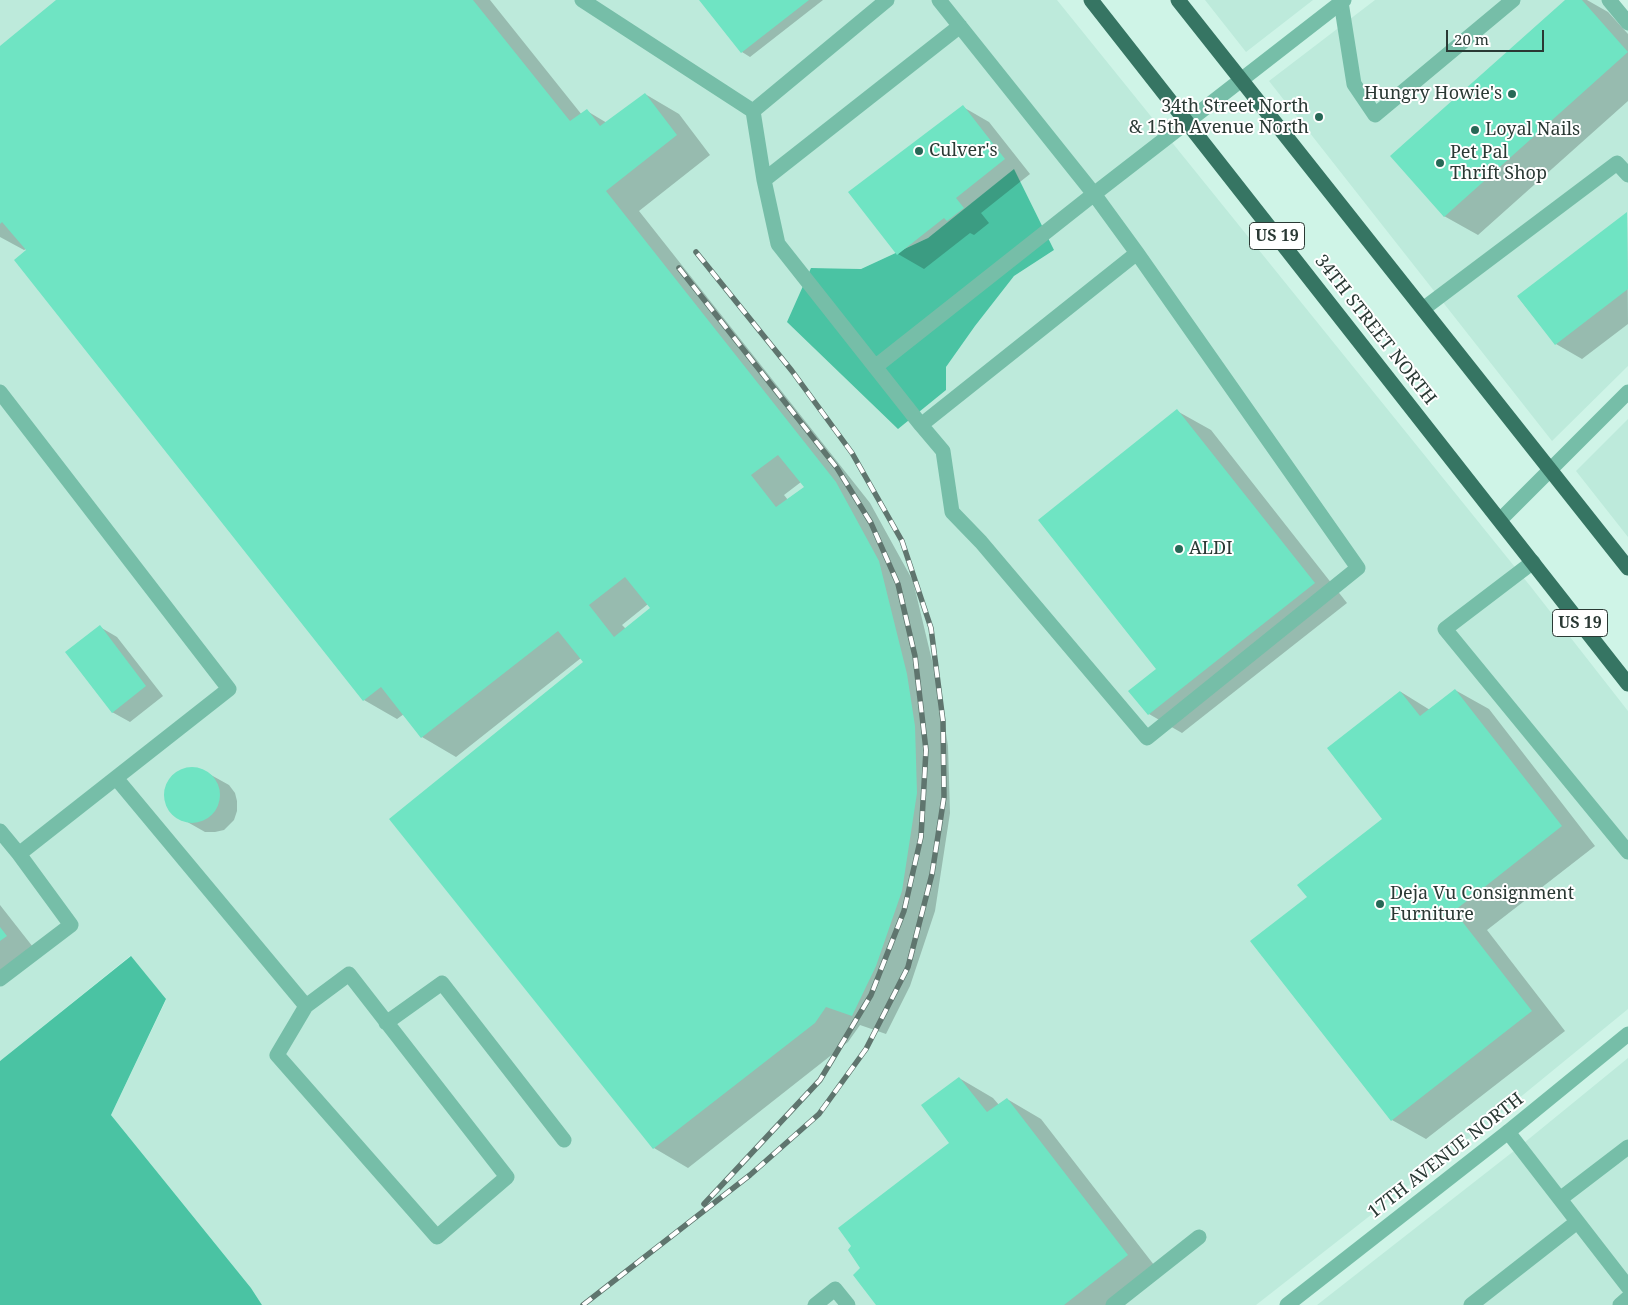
<!DOCTYPE html>
<style>
body{margin:0}
#map{position:relative;width:1628px;height:1305px;overflow:hidden;background:#cff4e7;font-family:"Noto Serif",serif}
canvas{display:block}
.scale{position:absolute;left:1446px;top:30px;width:98px;height:22px;box-sizing:border-box;border:2px solid #2a3934;border-top:0;padding-left:6px;font-size:15px;line-height:18px;white-space:nowrap;color:#2a3934;-webkit-text-stroke:4px #fff;paint-order:stroke}
</style>
<div id="map">
<canvas width="1628" height="1305"></canvas>
<div class="scale">20 m</div>
</div>
<script>
const ctx = document.querySelector('canvas').getContext('2d');
ctx.lineJoin = 'round';
function fill(path, color) {
  ctx.fillStyle = color;
  ctx.fill(path, 'evenodd');
}
function toPath(rows) {
  const path = new Path2D();
  for (const r of rows) {
    if (r.length === 3) {
      path.moveTo(r[0] + r[2], r[1]);
      path.arc(r[0], r[1], r[2], 0, 2 * Math.PI);
      continue;
    }
    path.moveTo(r[0], r[1]);
    for (let i = 2; i < r.length; i += 2) path.lineTo(r[i], r[i + 1]);
  }
  return path;
}
function trace(path, color, width, dash) {
  ctx.strokeStyle = color;
  ctx.lineWidth = width;
  ctx.lineCap = dash ? 'butt' : 'round';
  ctx.setLineDash(dash || []);
  ctx.stroke(path);
}
function write(font, color, halo, rows, align = 'center') {
  ctx.font = font + ' "Noto Serif",serif';
  ctx.lineWidth = 4;
  ctx.setLineDash([]);
  ctx.textBaseline = 'middle';
  ctx.strokeStyle = halo;
  ctx.fillStyle = color;
  for (const [text, x, y, turn = 0] of rows) {
    ctx.save();
    ctx.translate(x, y);
    ctx.rotate((+turn || 0) * Math.PI / 180);
    ctx.textAlign = isNaN(turn) ? turn : align;
    if (halo) ctx.strokeText(text, 0, 0);
    ctx.fillText(text, 0, 0);
    ctx.restore();
  }
}
fill(toPath([
 [0,0,1057,0,1531,587,1628,711,1628,1009,1496,1117,1256,1305,262,1305,251,1288,111,1115,166,1000,130,956,0,1061],
 [1014,170,1054,250,1014,276,975,326,946,367,946,390,811,268,861,269,928,238],
 [1205,0,1313,0,1246,52],
 [1375,0,1614,0,1628,19,1628,366,1552,441,1269,81],
 [1628,419,1628,537,1576,471],
 [1628,1058,1628,1305,1317,1305,1519,1147]
]), '#bdeadb');
fill(toPath([
 [1014,169,1054,250,1014,276,975,326,946,367,946,390,898,429,787,322,811,268,861,269,928,238],
 [131,956,166,999,111,1115,251,1288,262,1305,0,1305,0,1061]
]), '#4ac3a3');
fill(toPath([
 [58,0,490,0,582,115,587,111,607,123,645,94,679,114,710,155,639,211,870,503,913,581,940,694,948,746,950,813,935,911,910,986,886,1034,860,1025,848,1042,688,1168,654,1148,391,820,585,663,581,658,456,757,422,737,404,714,397,719,364,700,27,251,26,249,24,250,0,237,0,47],
 [801,482,805,487,788,500,784,495],
 [648,604,651,608,626,629,622,625],
 [701,0,823,0,750,57,742,52],
 [1567,0,1587,0,1608,12,1628,34,1628,101,1478,235,1444,216],
 [963,107,989,122,1030,174,981,213,989,223,974,235,970,233,924,269,898,254],
 [1627,214,1628,324,1582,359,1556,344,1518,297],
 [1177,411,1211,430,1347,603,1182,733,1149,714,1158,669],
 [100,627,117,637,163,696,130,722,112,712],
 [1455,690,1489,709,1595,846,1487,930,1565,1031,1426,1139,1392,1120,1309,897,1383,819,1401,692,1430,710],
 [192,768,202,770,229,785,235,793,237,801,237,811,234,820,224,830,215,832,205,832,175,815,168,808,166,794,168,785,172,776,180,771],
 [0,905,40,956,0,986],
 [959,1078,993,1098,999,1105,1007,1099,1041,1119,1161,1274,1122,1305,877,1305,862,1268,951,1143]
]), '#0003');
fill(toPath([
 [56,0,473,0,570,121,587,109,600,126,645,93,677,135,606,191,836,482,879,561,907,674,915,726,917,793,902,891,876,966,852,1016,826,1007,815,1023,653,1149,389,819,583,662,558,631,421,738,381,687,363,701,14,260,26,250,2,222,0,224,0,46],
 [778,455,804,487,776,507,751,475],
 [625,577,650,608,614,637,589,605],
 [699,0,809,0,741,53],
 [1565,0,1582,0,1628,52,1444,217,1390,156],
 [963,105,1005,159,956,198,964,208,947,221,944,218,897,255,848,192],
 [1627,212,1628,289,1555,345,1517,296],
 [1177,409,1315,583,1148,715,1128,691,1156,669,1038,520],
 [100,625,146,686,112,713,65,652],
 [1455,689,1562,826,1454,911,1532,1011,1391,1121,1250,941,1307,897,1297,885,1382,819,1327,748,1400,691,1420,716],
 [192,795,28],
 [0,927,7,936,0,941],
 [959,1077,987,1112,1007,1098,1128,1255,1064,1305,876,1305,853,1275,860,1268,848,1250,851,1246,838,1228,949,1143,921,1105]
]), '#6fe4c3');
trace(toPath([
 [582,0,753,111,887,0],
 [939,0,1094,194,1187,122],
 [1609,0,1628,23],
 [1341,2,1354,84,1375,115,1513,0],
 [753,111,764,180,778,244,921,425],
 [764,180,960,26],
 [1423,309,1617,163,1628,175],
 [875,367,1094,194,1137,253,1358,568,1147,738,981,542,952,512,943,451,921,425,1137,253],
 [0,392,229,689,19,854,0,831],
 [1533,562,1445,629,1628,852],
 [116,778,306,1006,277,1055,437,1237,507,1177,349,974,306,1006],
 [0,979,71,925,19,854],
 [386,1023,442,983,564,1140],
 [1508,1132,1628,1287],
 [1560,1199,1628,1147],
 [815,1305,835,1289,848,1305],
 [1113,1305,1199,1237],
 [1471,1305,1577,1222],
 [1620,1305,1628,1298]
]), '#76bea8', 15);
trace(toPath([
 [1187,122,1344,0],
 [1500,520,1628,392],
 [1287,1305,1508,1132,1628,1034]
]), '#76bea8', 15);
trace(toPath([
 [1091,0,1628,684],
 [1178,0,1628,568]
]), '#367563', 15);
const rail = toPath([
 [679,268,837,468,871,523,898,584,915,656,926,750,921,837,904,911,871,995,820,1080,704,1204],
 [583,1305,750,1175,819,1114,866,1049,908,967,932,874,944,797,943,721,931,628,902,541,852,453,792,371,696,252]
]);
trace(rail, '#5f756e', 5.5);
trace(rail, '#fff', 4, [11]);
for (const [x, y, r, color] of [
 [1512,94,5,"#276856"],
 [1319,117,5,"#276856"],
 [1475,130,5,"#276856"],
 [919,151,5,"#276856"],
 [1440,163,5,"#276856"],
 [1179,549,5,"#276856"],
 [1380,904,5,"#276856"]
]) {
  const dot = new Path2D();
  dot.arc(x, y, r, 0, 2 * Math.PI);
  ctx.fillStyle = color;
  ctx.fill(dot);
  trace(dot, '#fff', 2);
}
for (const [x, y, w] of [
 [1277,236,55],
 [1580,623,55]
]) {
  const box = new Path2D();
  box.roundRect(x - w / 2, y - 13.5, w, 27, 4);
  ctx.fillStyle = '#fff';
  ctx.fill(box);
  trace(box, '#2a3934', 1);
}
write('bold 16px', '#2a3934', null, [
 ["US 19",1277,236],
 ["US 19",1580,623]
]);
write('18px', '#2a3934', '#fff', [
 ["Hungry Howie's",1502,94,"right"],
 ["34th Street North",1309,107,"right"],
 ["& 15th Avenue North",1309,128,"right"],
 ["Loyal Nails",1485,130],
 ["Culver's",929,151],
 ["Pet Pal",1450,153],
 ["Thrift Shop",1450,174],
 ["ALDI",1189,549],
 ["Deja Vu Consignment",1390,894],
 ["Furniture",1390,915]
], 'left');
write('18px', '#2a3934', '#fff', [
 ["34TH STREET NORTH",1375,330,52],
 ["17TH AVENUE NORTH",1446,1156,-38]
]);
</script>
